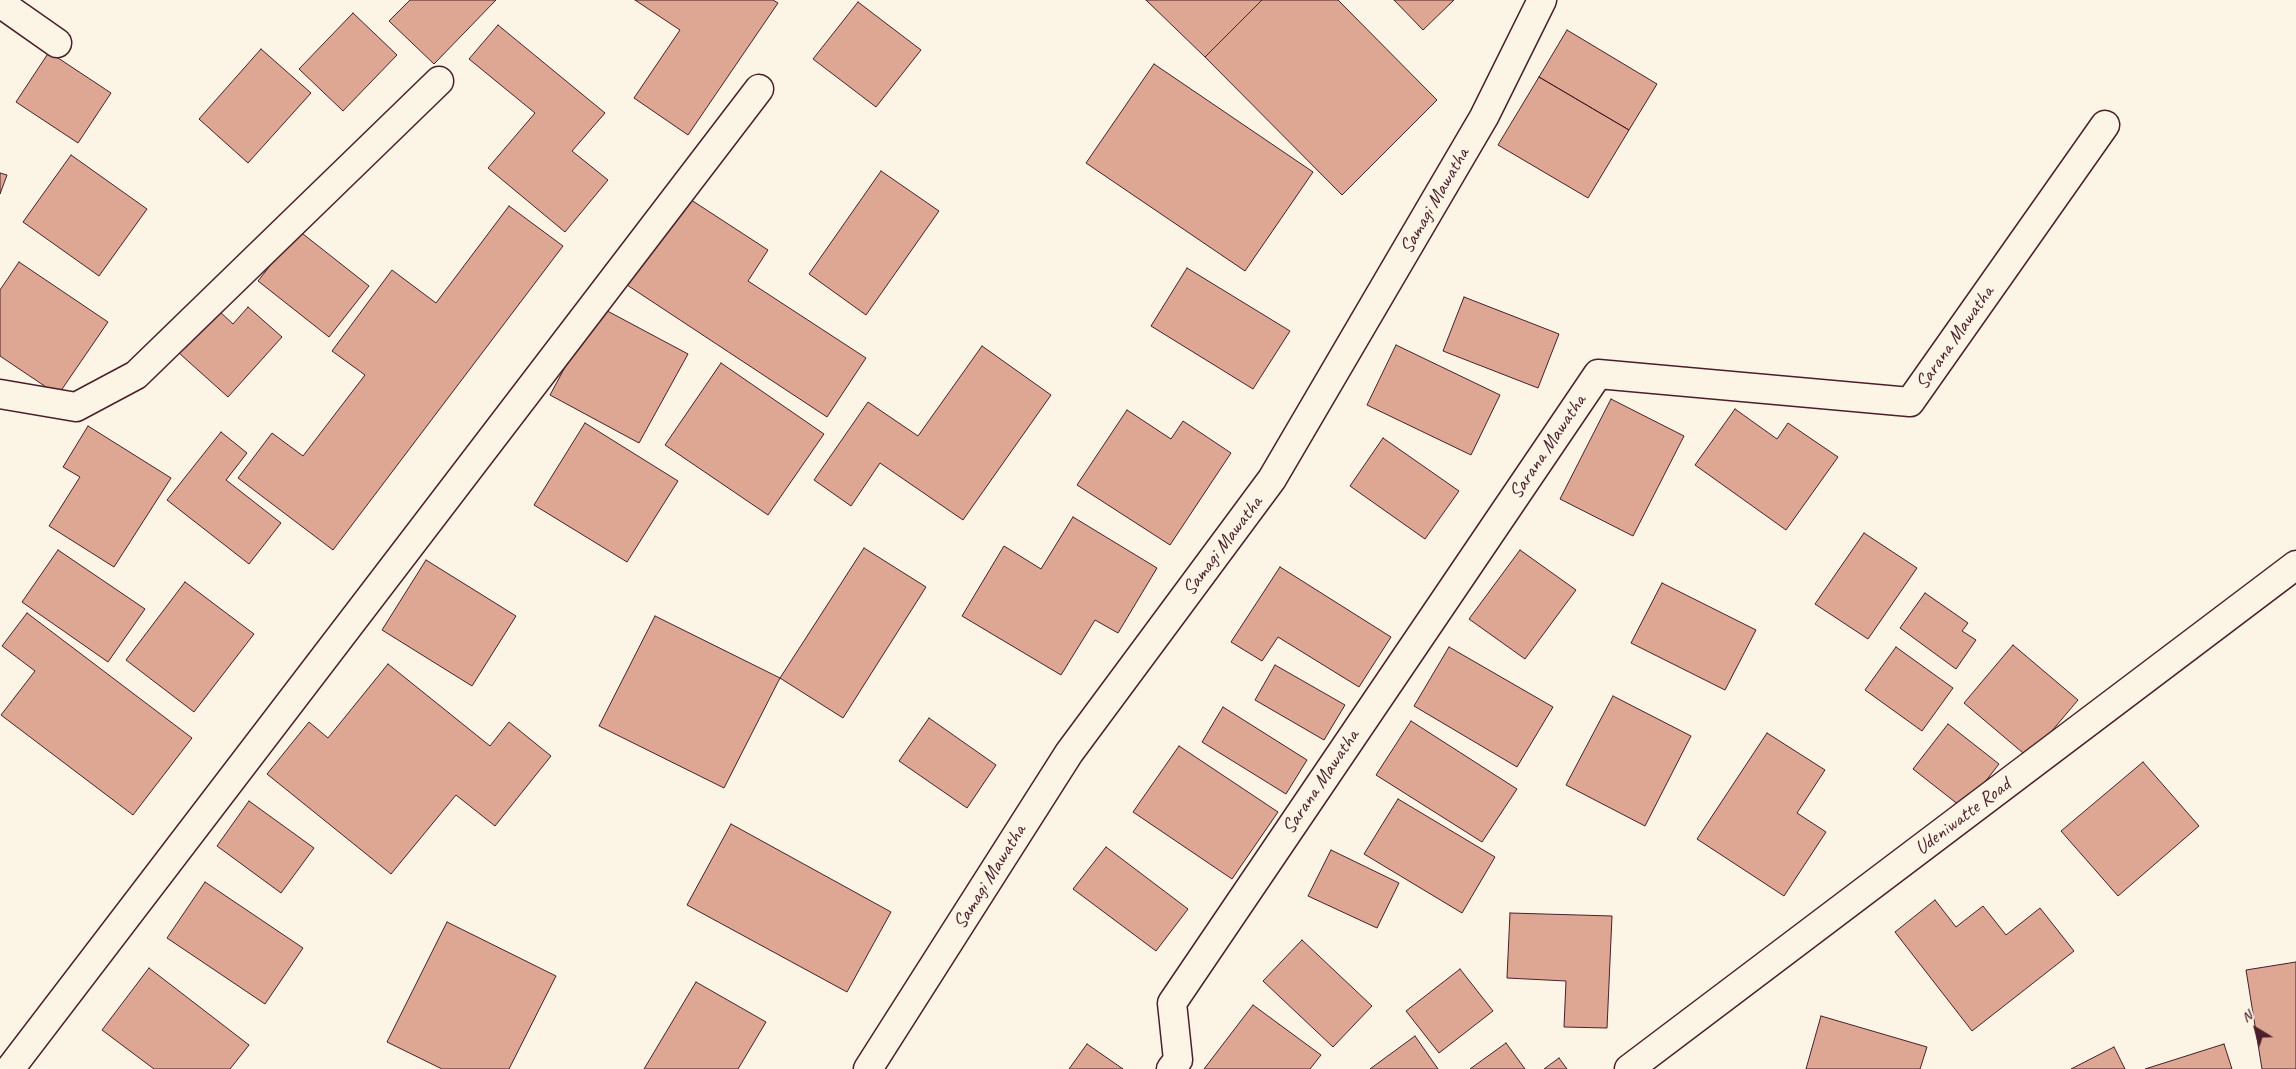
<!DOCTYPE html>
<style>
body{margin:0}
#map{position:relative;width:2296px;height:1069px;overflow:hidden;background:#fcf5e5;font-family:Caveat,sans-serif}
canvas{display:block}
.north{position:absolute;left:2231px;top:1004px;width:50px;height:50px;-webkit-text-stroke:4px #fcf5e5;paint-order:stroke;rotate:323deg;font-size:14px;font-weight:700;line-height:20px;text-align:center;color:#4a1f2b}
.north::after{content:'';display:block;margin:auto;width:18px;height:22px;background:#4a1f2b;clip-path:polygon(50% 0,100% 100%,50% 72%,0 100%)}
</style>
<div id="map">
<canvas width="2296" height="1069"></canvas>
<div class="north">N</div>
</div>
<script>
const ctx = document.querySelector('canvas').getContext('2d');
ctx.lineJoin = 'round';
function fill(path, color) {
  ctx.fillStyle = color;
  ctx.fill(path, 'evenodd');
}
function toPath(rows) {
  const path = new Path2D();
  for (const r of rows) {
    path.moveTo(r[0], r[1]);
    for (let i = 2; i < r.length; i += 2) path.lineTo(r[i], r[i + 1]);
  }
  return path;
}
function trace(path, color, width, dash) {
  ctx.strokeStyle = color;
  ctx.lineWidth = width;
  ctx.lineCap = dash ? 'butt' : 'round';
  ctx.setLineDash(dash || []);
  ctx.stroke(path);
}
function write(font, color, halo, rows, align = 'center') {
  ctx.font = font + ' Caveat,sans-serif';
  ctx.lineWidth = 4;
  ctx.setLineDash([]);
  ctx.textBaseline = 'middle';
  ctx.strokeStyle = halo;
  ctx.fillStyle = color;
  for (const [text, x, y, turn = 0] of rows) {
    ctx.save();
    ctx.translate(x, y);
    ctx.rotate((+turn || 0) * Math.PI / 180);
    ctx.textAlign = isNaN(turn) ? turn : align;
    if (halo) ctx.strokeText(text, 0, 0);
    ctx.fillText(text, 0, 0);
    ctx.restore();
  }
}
const building = toPath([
 [410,0,496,0,434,64,389,21,410,0],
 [635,0,773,0,778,3,688,135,634,98,680,30,635,0],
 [1146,0,1262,0,1205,57,1146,0],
 [1262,0,1338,0,1437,100,1342,195,1205,57,1262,0],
 [1394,0,1454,0,1423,30,1394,0],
 [858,2,921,50,876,107,813,59,858,2],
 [353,13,397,55,343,111,299,69,353,13],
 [498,25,605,113,572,151,608,180,565,232,488,168,535,113,469,59,498,25],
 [1567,30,1657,84,1629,130,1539,77,1567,30],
 [261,49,311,93,248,163,199,119,261,49],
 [49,52,111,93,78,143,16,102,49,52],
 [1154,64,1313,172,1245,271,1086,163,1154,64],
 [1539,77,1629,130,1588,198,1498,145,1539,77],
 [71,155,147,209,99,276,23,222,71,155],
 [881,171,939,211,866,315,809,274,881,171],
 [0,173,7,175,0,194,0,173],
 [682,194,768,250,748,281,866,358,827,417,624,283,682,194],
 [509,206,563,246,333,550,238,478,272,433,303,456,365,375,332,351,392,270,436,303,509,206],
 [298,230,369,286,329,337,258,281,298,230],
 [19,262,108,322,58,395,0,356,0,290,19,262],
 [1187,268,1290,331,1253,389,1151,326,1187,268],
 [1464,297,1559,334,1538,388,1443,351,1464,297],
 [598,306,688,354,639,443,550,395,598,306],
 [248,307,282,337,228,397,179,353,218,310,233,324,248,307],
 [1396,345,1500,395,1471,455,1367,405,1396,345],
 [982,346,1051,395,963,520,880,463,851,506,814,480,868,402,918,436,982,346],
 [721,363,824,434,768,515,665,445,721,363],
 [1611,399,1684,436,1633,536,1560,499,1611,399],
 [1735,409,1777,439,1788,423,1838,457,1786,530,1695,465,1735,409],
 [1127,410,1171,439,1183,421,1231,453,1170,545,1077,485,1127,410],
 [585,423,678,481,627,562,534,505,585,423],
 [88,426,171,478,114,567,49,526,80,477,63,467,88,426],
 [221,432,247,453,226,480,281,523,249,564,167,500,221,432],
 [1383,438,1459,491,1425,539,1350,486,1383,438],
 [1073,517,1157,568,1118,633,1095,620,1061,675,962,616,1004,546,1041,569,1073,517],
 [1864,533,1917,568,1868,639,1815,604,1864,533],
 [864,548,926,587,843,718,780,678,864,548],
 [58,550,145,609,108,662,22,602,58,550],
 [1520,550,1576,590,1525,659,1469,619,1520,550],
 [426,560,516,616,472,686,382,630,426,560],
 [1280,567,1391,637,1359,687,1278,637,1262,661,1231,642,1280,567],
 [185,582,254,634,194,712,126,660,185,582],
 [1662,583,1756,630,1725,690,1631,643,1662,583],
 [1925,593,1968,623,1962,631,1976,640,1956,669,1900,628,1925,593],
 [27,613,192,738,133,815,1,715,35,671,2,646,27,613],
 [655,616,780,678,724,788,599,726,655,616],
 [2013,645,2078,700,2029,758,1964,703,2013,645],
 [1449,647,1553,707,1517,767,1414,706,1449,647],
 [1896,647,1953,688,1922,731,1865,690,1896,647],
 [388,664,490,746,509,722,551,756,495,826,456,795,391,874,267,774,309,722,328,738,388,664],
 [1275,665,1345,705,1324,740,1255,700,1275,665],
 [1613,696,1691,736,1645,826,1566,785,1613,696],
 [1223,707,1307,760,1286,794,1202,742,1223,707],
 [929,718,996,765,967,808,899,761,929,718],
 [1411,721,1517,789,1482,842,1376,775,1411,721],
 [1948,724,1999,764,1964,809,1913,769,1948,724],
 [1767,733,1825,770,1797,813,1826,832,1784,896,1697,839,1767,733],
 [1179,746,1278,812,1232,879,1133,812,1179,746],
 [2143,762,2199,826,2118,896,2061,831,2143,762],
 [1398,799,1495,857,1462,913,1364,854,1398,799],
 [249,801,314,848,281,893,217,846,249,801],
 [731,824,891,912,847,992,687,905,731,824],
 [1106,847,1188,909,1156,951,1073,889,1106,847],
 [1331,850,1399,883,1377,928,1308,896,1331,850],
 [205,882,303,948,265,1004,167,938,205,882],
 [1935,900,1956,927,1983,906,2006,935,2040,908,2074,951,1972,1031,1895,932,1935,900],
 [1510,913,1612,916,1607,1028,1564,1027,1566,981,1507,978,1510,913],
 [447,922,556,976,509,1069,442,1069,387,1042,447,922],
 [1302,940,1372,1006,1333,1047,1263,981,1302,940],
 [2296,962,2296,1069,2262,1069,2246,970,2296,962],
 [149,968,249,1045,230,1069,154,1069,102,1030,149,968],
 [1460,969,1493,1011,1439,1053,1406,1011,1460,969],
 [696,982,766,1022,738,1069,644,1069,696,982],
 [1253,1005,1321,1055,1310,1069,1204,1069,1253,1005],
 [1821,1016,1927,1047,1920,1069,1806,1069,1821,1016],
 [1415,1036,1438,1069,1370,1069,1415,1036],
 [1506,1043,1525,1069,1470,1069,1506,1043],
 [1087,1044,1123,1069,1069,1069,1087,1044],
 [2224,1044,2232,1069,2145,1069,2224,1044],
 [2114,1047,2125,1069,2071,1069,2114,1047],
 [1559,1058,1567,1069,1544,1069,1559,1058]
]);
fill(building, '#dda793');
trace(building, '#4a1f2b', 1);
const minor = toPath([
 [0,3,57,43],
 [0,394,76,407,136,375,439,81],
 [10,1069,759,89],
 [868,1069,1069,753,1272,479,1484,117,1542,0],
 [1171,1069,1178,1060,1172,1003,1598,374,1910,402,2105,125],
 [1629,1069,2296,565]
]);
trace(minor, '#4a1f2b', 31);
trace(minor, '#fcf5e5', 28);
write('20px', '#4a1f2b', '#fcf5e5', [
 ["Samagi Mawatha",1435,201,-60],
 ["Sarana Mawatha",1955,338,-55],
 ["Sarana Mawatha",1548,447,-56],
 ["Samagi Mawatha",1223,546,-53],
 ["Sarana Mawatha",1321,782,-56],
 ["Udeniwatte Road",1963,817,-37],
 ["Samagi Mawatha",990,877,-58]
]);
</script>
